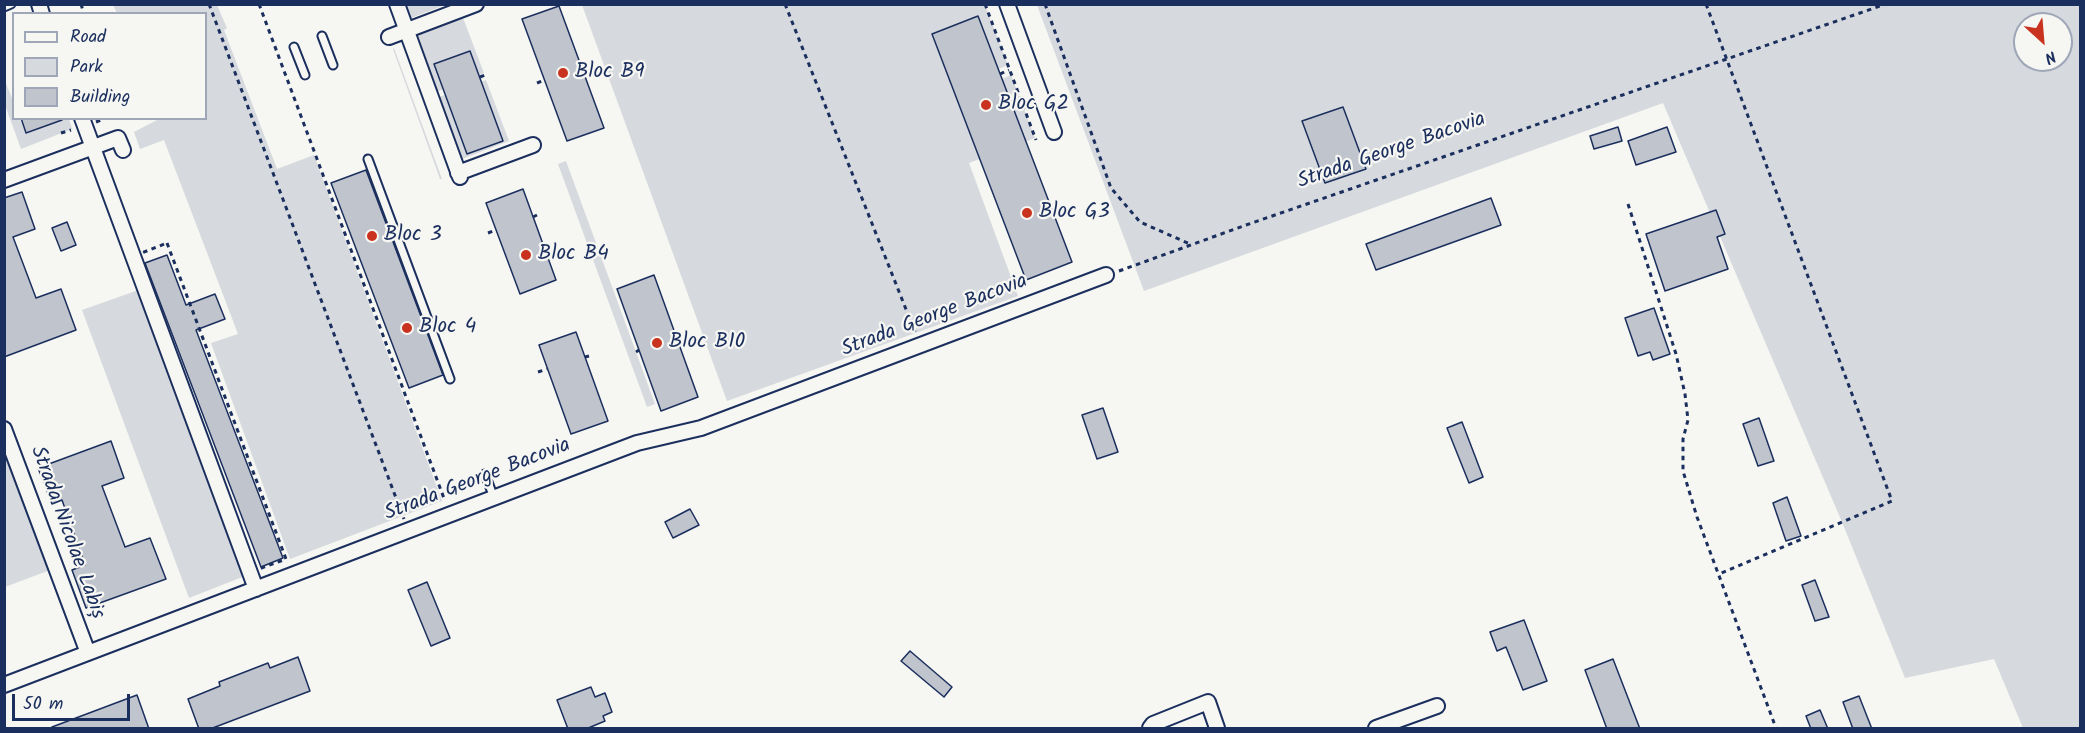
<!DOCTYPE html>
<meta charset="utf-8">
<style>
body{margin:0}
#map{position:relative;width:2085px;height:733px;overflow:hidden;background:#f6f6f2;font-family:Kalam,sans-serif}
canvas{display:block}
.frame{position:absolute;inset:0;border:6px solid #1b2f5e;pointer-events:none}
.legend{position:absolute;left:12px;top:12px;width:195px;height:108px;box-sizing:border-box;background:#f6f6f2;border:2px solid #9ea6b7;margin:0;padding:8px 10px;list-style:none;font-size:18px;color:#1b2f5e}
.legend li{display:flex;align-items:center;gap:12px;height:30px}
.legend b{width:30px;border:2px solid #9ea6b7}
.north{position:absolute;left:2013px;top:12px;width:60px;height:60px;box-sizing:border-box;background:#f6f6f2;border:2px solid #9ea6b7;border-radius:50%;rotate:154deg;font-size:16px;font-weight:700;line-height:24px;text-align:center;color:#1b2f5e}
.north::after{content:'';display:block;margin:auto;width:21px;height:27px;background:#c8321e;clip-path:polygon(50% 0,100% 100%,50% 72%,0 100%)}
.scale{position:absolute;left:12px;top:694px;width:118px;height:27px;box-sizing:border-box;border:3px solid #1b2f5e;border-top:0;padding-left:8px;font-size:18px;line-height:21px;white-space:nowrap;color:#1b2f5e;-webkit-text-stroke:4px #f6f6f2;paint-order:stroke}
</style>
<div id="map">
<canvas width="2085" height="733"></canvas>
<div class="frame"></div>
<ul class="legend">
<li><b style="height:8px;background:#f6f6f2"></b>Road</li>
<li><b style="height:16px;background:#d6d9dd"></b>Park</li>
<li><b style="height:16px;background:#c0c4cd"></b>Building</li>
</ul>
<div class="north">N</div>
<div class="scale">50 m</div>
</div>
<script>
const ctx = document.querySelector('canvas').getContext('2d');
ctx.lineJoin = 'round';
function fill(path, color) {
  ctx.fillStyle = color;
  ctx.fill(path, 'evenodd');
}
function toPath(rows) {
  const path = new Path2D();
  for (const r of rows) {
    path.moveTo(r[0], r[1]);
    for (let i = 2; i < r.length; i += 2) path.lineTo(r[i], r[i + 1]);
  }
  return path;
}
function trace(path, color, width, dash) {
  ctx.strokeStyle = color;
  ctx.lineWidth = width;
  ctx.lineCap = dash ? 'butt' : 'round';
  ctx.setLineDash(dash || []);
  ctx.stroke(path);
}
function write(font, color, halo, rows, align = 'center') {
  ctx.font = font + ' Kalam,sans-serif';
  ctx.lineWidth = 4.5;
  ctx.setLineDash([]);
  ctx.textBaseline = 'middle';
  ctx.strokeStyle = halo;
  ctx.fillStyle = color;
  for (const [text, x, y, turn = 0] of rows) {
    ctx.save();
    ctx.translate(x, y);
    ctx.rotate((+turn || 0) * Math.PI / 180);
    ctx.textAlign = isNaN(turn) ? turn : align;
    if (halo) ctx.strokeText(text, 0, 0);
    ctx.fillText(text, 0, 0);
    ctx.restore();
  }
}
fill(toPath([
 [406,4,445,4,445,5,411,18],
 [113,5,217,5,227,28,224,30,277,169,314,155,442,501,290,559,211,343,238,334,164,140,140,149,134,132,157,120,157,119,206,118,206,14,117,13],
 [582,5,985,5,1008,65,998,69,978,16,932,34,976,149,1022,132,1002,79,1011,75,1035,138,969,163,1018,296,727,401],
 [1037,5,2080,5,2080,728,2023,728,1994,659,1905,678,1842,522,1663,103,1144,291],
 [2025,24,2061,24,2061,60,2025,60],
 [463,18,484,73,479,75,470,51,443,89,437,92,417,35],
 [394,48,442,179,440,179,393,49],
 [4,78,13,101,14,118,20,119,26,134,57,122,57,119,69,119,72,129,21,149,5,105],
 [486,80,509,141,462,159,439,97,445,95,468,154,503,141,481,82],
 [566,161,655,404,647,407,558,164],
 [147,287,250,574,189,598,82,310],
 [4,448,50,570,5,587,4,587]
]), '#d6d9dd');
const building = toPath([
 [559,6,604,128,567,141,522,19,559,6],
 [978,16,1072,262,1026,280,932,34,978,16],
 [470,51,503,141,467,154,434,64,470,51],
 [1343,107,1366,169,1325,183,1302,121,1343,107],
 [21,118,62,118,62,120,26,133,21,118],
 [1618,127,1622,141,1594,149,1590,136,1618,127],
 [1667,127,1676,152,1636,165,1628,141,1667,127],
 [366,170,443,375,409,388,331,183,366,170],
 [523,189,556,280,520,294,486,203,523,189],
 [22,192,35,229,13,237,36,298,61,289,76,330,4,357,4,198,22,192],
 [1491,198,1501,225,1376,270,1366,244,1491,198],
 [1716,210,1725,234,1717,237,1728,269,1665,291,1646,234,1716,210],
 [67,222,76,245,61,251,52,228,67,222],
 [167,255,186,305,215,294,225,319,196,330,283,558,261,567,145,263,167,255],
 [654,275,698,397,661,411,617,289,654,275],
 [1654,308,1670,354,1653,360,1650,352,1638,356,1625,318,1654,308],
 [576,332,608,421,571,434,539,345,576,332],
 [1103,408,1118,452,1097,459,1082,415,1103,408],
 [1759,418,1774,461,1758,466,1743,424,1759,418],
 [1462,422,1483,477,1469,483,1447,428,1462,422],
 [111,441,124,478,102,486,125,547,150,538,166,579,86,608,72,570,85,565,62,500,52,504,38,468,111,441],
 [1787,497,1801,536,1786,541,1773,503,1787,497],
 [690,509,699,525,673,538,665,522,690,509],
 [1815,580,1829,617,1815,621,1802,585,1815,580],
 [427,582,450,638,431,646,408,590,427,582],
 [1524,620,1547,681,1523,690,1506,647,1497,651,1490,632,1524,620],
 [910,651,952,687,944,697,901,661,910,651],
 [298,657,310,691,210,729,199,729,188,699,220,686,219,682,268,663,270,668,298,657],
 [1613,659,1640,729,1607,729,1585,670,1613,659],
 [591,687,595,697,605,693,612,712,603,716,605,721,586,729,568,729,557,700,591,687],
 [137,695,149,729,52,729,52,727,137,695],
 [1859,696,1872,729,1853,729,1843,702,1859,696],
 [1820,710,1828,729,1811,729,1806,716,1820,710]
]);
fill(building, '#c0c4cd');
trace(building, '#1b2f5e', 1.5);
const lane = toPath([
 [4,7,11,4],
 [322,36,333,65],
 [294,47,305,75],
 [368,159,450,379],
 [485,474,494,498]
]);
const street = toPath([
 [39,4,42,14],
 [397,4,460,177],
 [1007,4,1054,132],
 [389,37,476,4],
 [82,118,256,589],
 [458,173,533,145],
 [4,180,118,138,123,150],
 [4,429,88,653],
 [4,685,637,443,701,428,1106,275],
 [1150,728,1153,724,1208,702,1217,728],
 [1376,728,1437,706]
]);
trace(lane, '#1b2f5e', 11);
trace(street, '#1b2f5e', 18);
trace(toPath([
 [81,4,84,14],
 [209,4,404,519],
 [259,4,445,501],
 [785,4,915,332],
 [985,4,1036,140],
 [1045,4,1111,188,1140,222,1190,244],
 [1706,4,1892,501,1719,574],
 [582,67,586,65],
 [1000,74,1009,70],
 [480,77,485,75],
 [537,83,545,80],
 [96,122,106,118],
 [61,133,71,130],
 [1628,204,1676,354,1685,394,1688,420,1683,439,1683,471,1697,517,1776,728],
 [533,217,537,215],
 [488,233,496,230],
 [167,243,286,559,256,570,139,254,167,243],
 [1119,271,1246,225,1886,4],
 [676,336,683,334],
 [636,352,639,350],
 [585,357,589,356],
 [538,372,547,369]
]), '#1b2f5e', 3, [4.5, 4.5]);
trace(lane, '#f6f6f2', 7);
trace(street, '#f6f6f2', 14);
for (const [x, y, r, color] of [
 [563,73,6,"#c8321e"],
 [986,105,6,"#c8321e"],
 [1027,213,6,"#c8321e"],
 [372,236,6,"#c8321e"],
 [526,255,6,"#c8321e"],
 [407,328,6,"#c8321e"],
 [657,343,6,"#c8321e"]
]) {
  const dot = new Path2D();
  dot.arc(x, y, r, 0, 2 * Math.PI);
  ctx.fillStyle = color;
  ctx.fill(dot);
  trace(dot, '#f6f6f2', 2);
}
write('21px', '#1b2f5e', '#f6f6f2', [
 ["Bloc B9",575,73],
 ["Bloc G2",998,105],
 ["Bloc G3",1039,213],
 ["Bloc 3",384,236],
 ["Bloc B4",538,255],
 ["Bloc 4",419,328],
 ["Bloc B10",669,343]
], 'left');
write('21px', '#1b2f5e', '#f6f6f2', [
 ["Strada George Bacovia",1392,152,-19],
 ["Strada George Bacovia",935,317,-21],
 ["Strada George Bacovia",478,481,-21],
 ["Strada Nicolae Labiș",66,533,70]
]);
</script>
